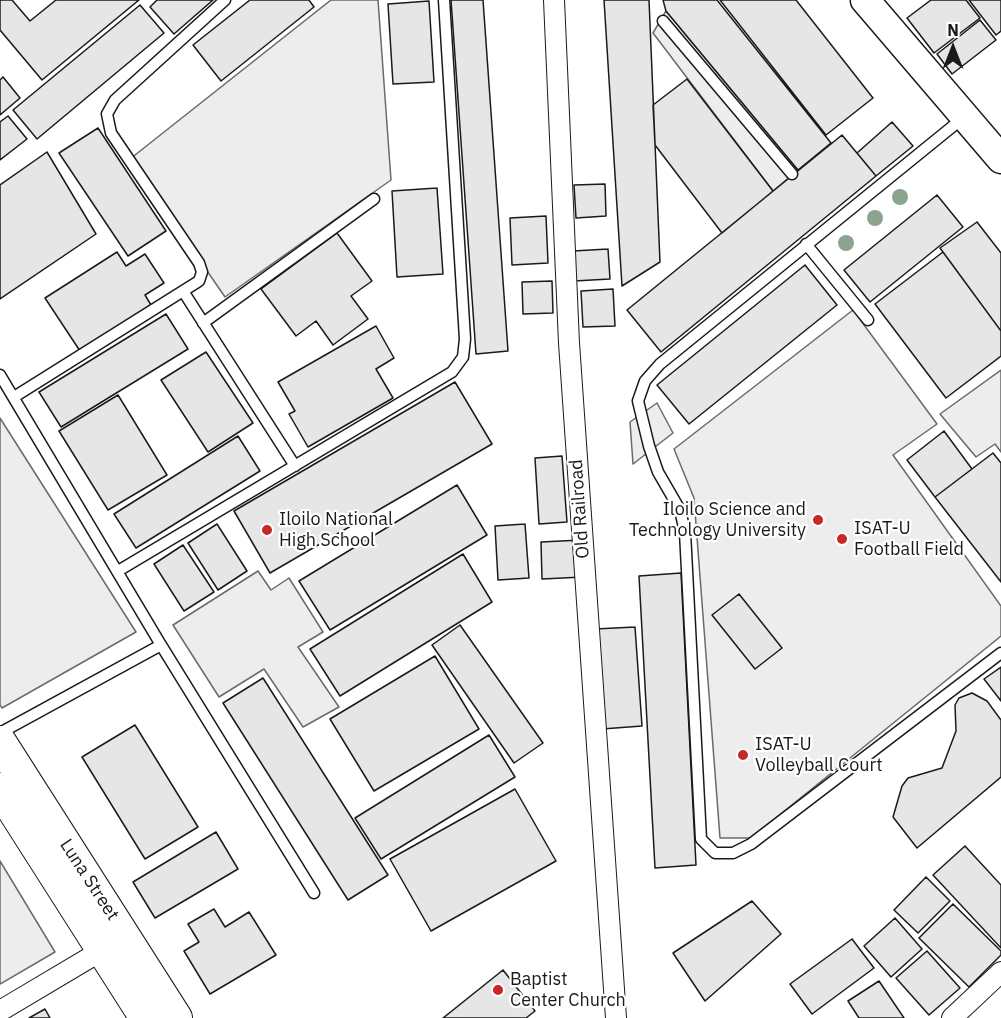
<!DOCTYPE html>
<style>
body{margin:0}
#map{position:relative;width:1001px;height:1018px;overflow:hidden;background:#fff;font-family:"IBM Plex Sans",sans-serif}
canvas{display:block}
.north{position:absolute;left:923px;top:18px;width:60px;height:60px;-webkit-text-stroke:4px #fff;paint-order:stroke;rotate:0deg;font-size:16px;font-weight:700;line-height:24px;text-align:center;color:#1a1a1a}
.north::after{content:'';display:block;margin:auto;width:21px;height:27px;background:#1a1a1a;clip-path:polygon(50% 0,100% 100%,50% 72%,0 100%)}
</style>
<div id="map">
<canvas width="1001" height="1018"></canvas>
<div class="north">N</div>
</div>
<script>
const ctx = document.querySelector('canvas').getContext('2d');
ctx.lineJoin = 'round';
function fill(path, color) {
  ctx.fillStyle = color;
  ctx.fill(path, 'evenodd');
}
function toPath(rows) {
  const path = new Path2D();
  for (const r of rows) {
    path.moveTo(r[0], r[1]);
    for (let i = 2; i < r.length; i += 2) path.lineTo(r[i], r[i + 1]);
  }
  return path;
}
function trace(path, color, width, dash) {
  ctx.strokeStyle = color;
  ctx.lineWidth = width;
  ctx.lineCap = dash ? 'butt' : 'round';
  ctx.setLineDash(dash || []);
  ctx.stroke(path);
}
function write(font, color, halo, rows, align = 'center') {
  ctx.font = font + ' "IBM Plex Sans",sans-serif';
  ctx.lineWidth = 4.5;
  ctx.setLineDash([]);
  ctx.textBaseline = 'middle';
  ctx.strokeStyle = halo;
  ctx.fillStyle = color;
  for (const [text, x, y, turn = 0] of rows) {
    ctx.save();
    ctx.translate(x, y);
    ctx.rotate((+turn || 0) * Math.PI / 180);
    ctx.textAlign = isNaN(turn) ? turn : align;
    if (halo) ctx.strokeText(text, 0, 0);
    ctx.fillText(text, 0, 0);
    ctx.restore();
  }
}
const built = toPath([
 [331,0,378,0,391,180,225,297,130,159,331,0],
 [666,11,798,170,773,191,653,33,666,11],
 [853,310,937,424,893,455,1001,606,1001,636,751,838,720,838,694,498,674,449,853,310],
 [1001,370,1001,452,995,444,976,457,940,414,1001,370],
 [657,403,673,433,633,464,630,422,657,403],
 [0,418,136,632,2,708,0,705,0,418],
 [258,571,271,590,289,578,323,632,298,647,339,707,303,727,264,669,219,697,173,625,258,571],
 [0,861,55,952,0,984,0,861]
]);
fill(built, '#ededed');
trace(built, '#6a6a6a', 1.5);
const building = toPath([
 [0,0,12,0,30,21,56,0,139,0,42,80,0,30,0,0],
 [157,0,213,0,174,34,150,7,157,0],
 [250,0,309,0,314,7,221,81,193,45,250,0],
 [451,0,483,0,508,351,476,354,451,0],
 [604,0,649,0,660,262,622,286,604,0],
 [663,0,717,0,831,143,798,170,666,11,663,0],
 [720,0,796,0,873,98,826,135,720,0],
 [931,0,966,0,980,18,934,53,907,18,931,0],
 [969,0,1001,0,1001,31,996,35,969,0],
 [429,1,434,82,393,84,388,4,429,1],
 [140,5,164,33,37,139,13,110,140,5],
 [980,20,996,40,952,74,937,54,980,20],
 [3,77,20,98,0,115,0,80,3,77],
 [687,79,773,191,722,233,655,145,653,105,687,79],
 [8,116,27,139,0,160,0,122,8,116],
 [892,122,913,146,876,176,857,153,892,122],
 [98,128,166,231,128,256,59,153,98,128],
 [842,135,876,176,661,352,627,310,842,135],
 [47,152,96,234,0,299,0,185,47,152],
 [605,184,606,216,576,218,574,185,605,184],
 [437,188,443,274,397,277,392,191,437,188],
 [937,195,963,227,870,302,844,270,937,195],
 [546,216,548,263,512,265,510,218,546,216],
 [977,222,1001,253,1001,331,940,248,977,222],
 [337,233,372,281,351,296,368,319,333,345,316,321,296,336,261,289,337,233],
 [608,249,610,279,574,281,573,251,608,249],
 [117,252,126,266,145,254,164,283,145,295,151,305,80,351,45,298,117,252],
 [943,252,1001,331,1001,356,946,398,875,304,943,252],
 [805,265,837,305,689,424,657,385,805,265],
 [552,281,553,313,523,314,522,282,552,281],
 [613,289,615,326,583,327,581,291,613,289],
 [166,314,188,349,61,427,39,392,166,314],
 [376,326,394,358,376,369,393,398,308,447,289,414,295,411,278,382,376,326],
 [206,352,253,423,208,452,161,380,206,352],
 [455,382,492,444,270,573,234,511,455,382],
 [118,395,167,475,108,510,59,431,118,395],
 [944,431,972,469,935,497,907,460,944,431],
 [238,436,260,471,136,548,114,514,238,436],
 [993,453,1001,463,1001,582,935,497,993,453],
 [562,456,567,522,539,524,535,458,562,456],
 [457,485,487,535,330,630,299,581,457,485],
 [217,524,247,571,218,590,188,543,217,524],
 [525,524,529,578,498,580,495,526,525,524],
 [581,540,583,577,542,579,541,542,581,540],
 [183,545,214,592,184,611,154,564,183,545],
 [463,554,492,602,340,696,310,649,463,554],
 [681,573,696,865,655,868,639,576,681,573],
 [739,594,782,648,755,669,712,615,739,594],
 [460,625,543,743,514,763,432,645,460,625],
 [635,627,642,726,602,729,595,629,635,627],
 [435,656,479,729,374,791,330,719,435,656],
 [1001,667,1001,701,984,679,1001,667],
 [263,678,388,875,348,900,223,703,263,678],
 [972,693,987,701,1001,720,1001,777,917,848,893,817,902,786,908,778,942,768,956,731,955,705,959,698,972,693],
 [135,725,198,827,145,859,82,757,135,725],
 [489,735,515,777,381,859,355,818,489,735],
 [515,789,556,861,431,931,390,859,515,789],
 [216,832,238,869,155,918,133,882,216,832],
 [965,846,1001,885,1001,948,933,875,965,846],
 [926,877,950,901,918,933,894,910,926,877],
 [752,901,781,934,705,1001,673,953,752,901],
 [953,904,1001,951,1001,955,969,987,919,938,953,904],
 [214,909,225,927,249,912,276,955,210,994,184,951,199,942,188,924,214,909],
 [895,918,922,949,891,977,864,946,895,918],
 [852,939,874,968,812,1014,790,984,852,939],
 [927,951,960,988,929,1015,896,978,927,951],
 [503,970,535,1011,526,1018,443,1018,503,970],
 [879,981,904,1018,859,1018,848,1001,879,981],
 [45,1009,50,1018,29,1018,45,1009]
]);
fill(building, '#e6e6e6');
trace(building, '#1a1a1a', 1.5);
const lane = toPath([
 [663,21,792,174],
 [963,118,660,364,645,381,638,401,649,446,658,472,680,510,685,532,701,839,715,853,733,853,751,844,1001,653],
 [806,244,868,320],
 [183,291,295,466],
 [203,323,374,199],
 [0,375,161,645,0,733],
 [14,397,199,281,202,272,199,263,111,133,107,114,115,100,225,0],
 [118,571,452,372,463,357,465,339,444,0],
 [161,645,314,893]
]);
const street = toPath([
 [554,0,569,343,616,1018],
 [0,1011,111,945],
 [952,1018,1001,972]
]);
const secondary = toPath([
 [865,0,1001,159]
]);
const primary = toPath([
 [0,742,176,1018],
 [0,789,146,1018]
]);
trace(lane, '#1a1a1a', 13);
trace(street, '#1a1a1a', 22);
trace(secondary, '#1a1a1a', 31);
trace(primary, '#1a1a1a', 34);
trace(lane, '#fff', 10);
trace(street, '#fff', 20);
trace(secondary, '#fff', 28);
trace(primary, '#fff', 32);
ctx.fillStyle = '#8aa48f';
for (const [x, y] of [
 [900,197],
 [875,218],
 [846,243]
]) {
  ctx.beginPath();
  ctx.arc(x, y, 8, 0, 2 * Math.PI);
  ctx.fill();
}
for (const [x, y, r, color] of [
 [818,520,6,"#c62828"],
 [267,530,6,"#c62828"],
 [842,539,6,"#c62828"],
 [743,755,6,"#c62828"],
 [498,990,6,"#c62828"]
]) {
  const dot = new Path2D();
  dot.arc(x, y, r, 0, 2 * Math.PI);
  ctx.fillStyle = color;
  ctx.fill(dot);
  trace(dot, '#fff', 2);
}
write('18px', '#1a1a1a', '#fff', [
 ["Old Railroad",580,509,-94],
 ["Luna Street",89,880,57]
]);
write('18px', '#1a1a1a', '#fff', [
 ["Iloilo Science and",806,510,"right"],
 ["Technology University",806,531,"right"],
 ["Iloilo National",279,520],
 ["High School",279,541],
 ["ISAT-U",854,529],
 ["Football Field",854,550],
 ["ISAT-U",755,745],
 ["Volleyball Court",755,766],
 ["Baptist",510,980],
 ["Center Church",510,1001]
], 'left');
</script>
